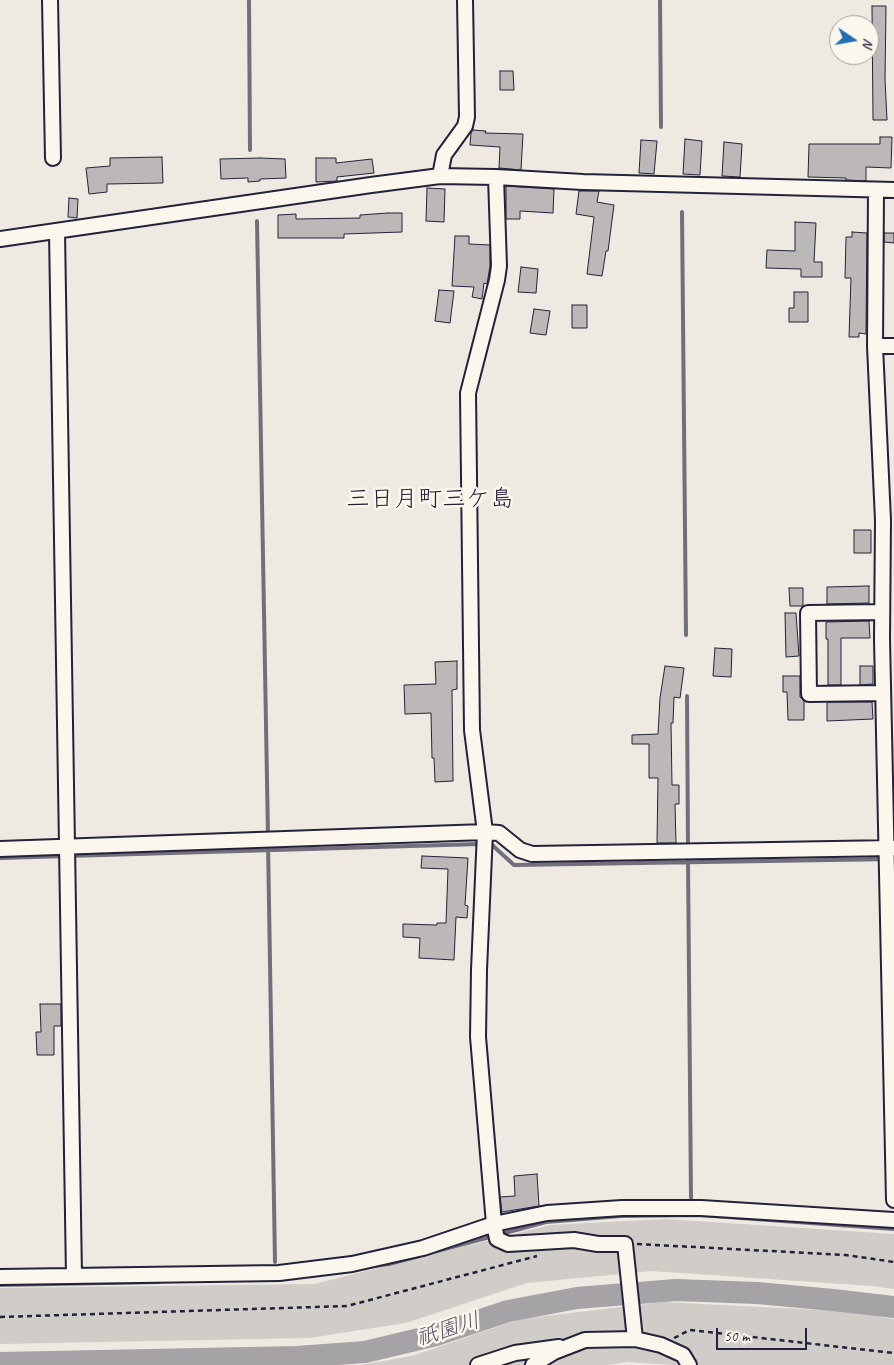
<!DOCTYPE html>
<meta charset="utf-8">
<style>
body{margin:0}
#map{position:relative;width:894px;height:1365px;overflow:hidden;background:#eeeae2;font-family:Caveat,sans-serif}
canvas{display:block}
.north{position:absolute;left:829px;top:15px;width:50px;height:50px;box-sizing:border-box;background:#fbf7ec;border:1px solid #a4a2a5;border-radius:50%;rotate:102deg;font-size:14px;font-weight:700;line-height:20px;text-align:center;color:#22223b}
.north::after{content:'';display:block;margin:auto;width:18px;height:22px;background:#1f6fb2;clip-path:polygon(50% 0,100% 100%,50% 72%,0 100%)}
.scale{position:absolute;left:716px;top:1328px;width:91px;height:22px;box-sizing:border-box;border:2px solid #22223b;border-top:0;padding-left:6px;font-size:15px;line-height:18px;white-space:nowrap;color:#22223b;-webkit-text-stroke:4px #fbf7ec;paint-order:stroke}
</style>
<div id="map">
<canvas width="894" height="1365"></canvas>
<div class="north">N</div>
<div class="scale">50 m</div>
</div>
<script>
const ctx = document.querySelector('canvas').getContext('2d');
ctx.lineJoin = 'round';
function fill(path, color) {
  ctx.fillStyle = color;
  ctx.fill(path, 'evenodd');
}
function toPath(rows) {
  const path = new Path2D();
  for (const r of rows) {
    path.moveTo(r[0], r[1]);
    for (let i = 2; i < r.length; i += 2) path.lineTo(r[i], r[i + 1]);
  }
  return path;
}
function trace(path, color, width, dash) {
  ctx.strokeStyle = color;
  ctx.lineWidth = width;
  ctx.lineCap = dash ? 'butt' : 'round';
  ctx.setLineDash(dash || []);
  ctx.stroke(path);
}
function write(font, color, halo, rows, align = 'center') {
  ctx.font = font + ' Caveat,"Klee One",sans-serif';
  ctx.lineWidth = 5;
  ctx.setLineDash([]);
  ctx.textBaseline = 'middle';
  ctx.strokeStyle = halo;
  ctx.fillStyle = color;
  for (const [text, x, y, turn = 0] of rows) {
    ctx.save();
    ctx.translate(x, y);
    ctx.rotate((+turn || 0) * Math.PI / 180);
    ctx.textAlign = isNaN(turn) ? turn : align;
    if (halo) ctx.strokeText(text, 0, 0);
    ctx.fillText(text, 0, 0);
    ctx.restore();
  }
}
fill(toPath([
 [666,1219,894,1234,894,1289,871,1286,652,1271,527,1283,406,1323,309,1338,0,1344,0,1288,314,1284,550,1225],
 [663,1302,840,1311,894,1319,894,1365,674,1365,627,1362,609,1365,360,1365,412,1356,520,1319]
]), '#d0cdc9');
trace(toPath([
 [249,0,250,150],
 [660,0,661,127],
 [682,212,686,635],
 [257,221,268,836],
 [687,696,688,849],
 [268,843,275,1262],
 [487,844,491,844,514,865,894,859],
 [0,858,480,844],
 [688,861,691,1198],
 [426,1254,546,1222,621,1216,699,1215,894,1229],
 [373,1266,389,1264,419,1256],
 [0,1285,159,1282]
]), '#716f7c', 4);
trace(toPath([
 [0,1363,297,1357,365,1352,436,1335,508,1311,577,1298,676,1290,757,1293,833,1300,894,1307]
]), '#a6a3a7', 22);
const building = toPath([
 [872,6,886,6,885,79,887,120,873,120,872,6],
 [500,71,513,71,514,90,500,90,500,71],
 [473,130,486,131,485,133,523,134,521,170,499,168,500,147,470,145,471,133,473,130],
 [880,137,892,137,891,168,866,167,866,181,846,180,846,178,808,177,809,144,880,144,880,137],
 [685,139,702,141,700,175,683,174,685,139],
 [641,140,657,141,654,174,639,173,641,140],
 [724,142,742,144,740,177,722,176,724,142],
 [162,157,163,183,107,184,107,192,89,194,86,168,110,166,110,158,162,157],
 [260,158,285,159,286,178,260,179,260,181,248,182,248,178,221,179,220,159,260,158],
 [316,158,336,158,336,163,372,159,374,173,337,177,337,181,316,182,316,158],
 [506,186,554,189,553,213,520,211,520,219,506,219,506,186],
 [427,188,445,189,444,222,426,221,427,188],
 [579,191,599,191,597,202,614,205,608,251,606,251,602,276,587,274,594,217,576,214,579,191],
 [69,198,78,199,77,218,68,217,69,198],
 [388,213,402,213,402,232,344,234,344,238,278,238,278,215,296,214,296,219,360,218,360,215,388,213],
 [795,222,816,223,814,262,822,262,822,277,801,277,801,269,766,268,767,250,795,251,795,222],
 [852,232,867,233,866,334,859,333,859,337,849,337,851,278,845,278,846,237,852,237,852,232],
 [884,233,894,233,894,243,884,242,884,233],
 [455,236,469,236,469,244,490,245,490,266,487,284,484,283,482,299,472,297,474,287,452,286,455,236],
 [521,267,538,269,536,293,518,292,521,267],
 [439,290,454,291,450,323,435,321,439,290],
 [794,292,808,292,808,322,789,322,789,308,794,308,794,292],
 [572,305,587,305,587,328,572,328,572,305],
 [534,309,550,311,546,335,530,333,534,309],
 [854,530,871,530,871,553,854,553,854,530],
 [869,586,869,603,827,604,827,587,869,586],
 [789,588,803,588,803,606,790,606,789,588],
 [785,613,796,613,799,656,786,657,785,613],
 [869,621,870,638,841,638,841,685,828,685,828,639,826,639,826,622,869,621],
 [715,648,732,649,731,677,713,676,715,648],
 [457,661,457,689,452,690,453,781,435,782,434,758,432,758,431,713,405,714,404,685,436,684,435,662,457,661],
 [665,666,684,668,680,698,674,697,673,723,671,723,672,785,679,785,679,804,675,804,676,843,657,843,658,778,649,778,649,744,632,744,632,735,658,734,660,698,665,666],
 [860,666,873,666,873,684,860,685,860,666],
 [783,676,800,676,800,697,804,701,804,720,788,720,787,692,783,692,783,676],
 [828,702,872,702,873,719,827,721,827,703,828,702],
 [422,856,468,858,465,905,468,906,467,918,456,917,454,960,419,958,420,938,403,937,403,924,437,925,437,923,446,923,448,869,421,868,422,856],
 [40,1004,61,1004,61,1026,54,1026,54,1055,37,1055,36,1032,41,1032,40,1004],
 [537,1174,539,1206,502,1212,500,1197,515,1196,514,1176,537,1174]
]);
fill(building, '#bcb8b8');
trace(building, '#22223b', 1);
const minor = toPath([
 [50,0,53,158],
 [465,0,467,117,465,126,444,155,440,176,496,177,583,182,894,190],
 [496,177,499,266,497,280,468,393,472,730,485,832,479,970,478,1037,494,1224,497,1239,508,1244,574,1240,598,1244,625,1244,635,1339],
 [876,190,875,346,883,520,882,639,894,1200],
 [57,232,74,1276],
 [0,239,371,185,440,176],
 [875,346,894,346],
 [882,612,808,613,809,694,883,693],
 [0,849,485,832,499,833,520,850,532,854,893,848],
 [0,1277,279,1273,352,1264,423,1248,494,1224,547,1213,622,1208,701,1208,894,1220],
 [478,1365,515,1353,559,1347],
 [533,1365,554,1352,585,1340,635,1339,661,1345,683,1355,689,1365]
]);
trace(minor, '#22223b', 18);
trace(toPath([
 [637,1244,846,1255,894,1262],
 [0,1317,347,1306,537,1256],
 [674,1338,690,1330,894,1353]
]), '#22223b', 2.5, [5, 4]);
trace(minor, '#fbf7ec', 14);
write('italic 22px', '#575666', '#fbf7ec', [
 ["祇園川",448,1330,-17]
]);
write('24px', '#22223b', '#fbf7ec', [
 ["三日月町三ケ島",430,500]
]);
</script>
